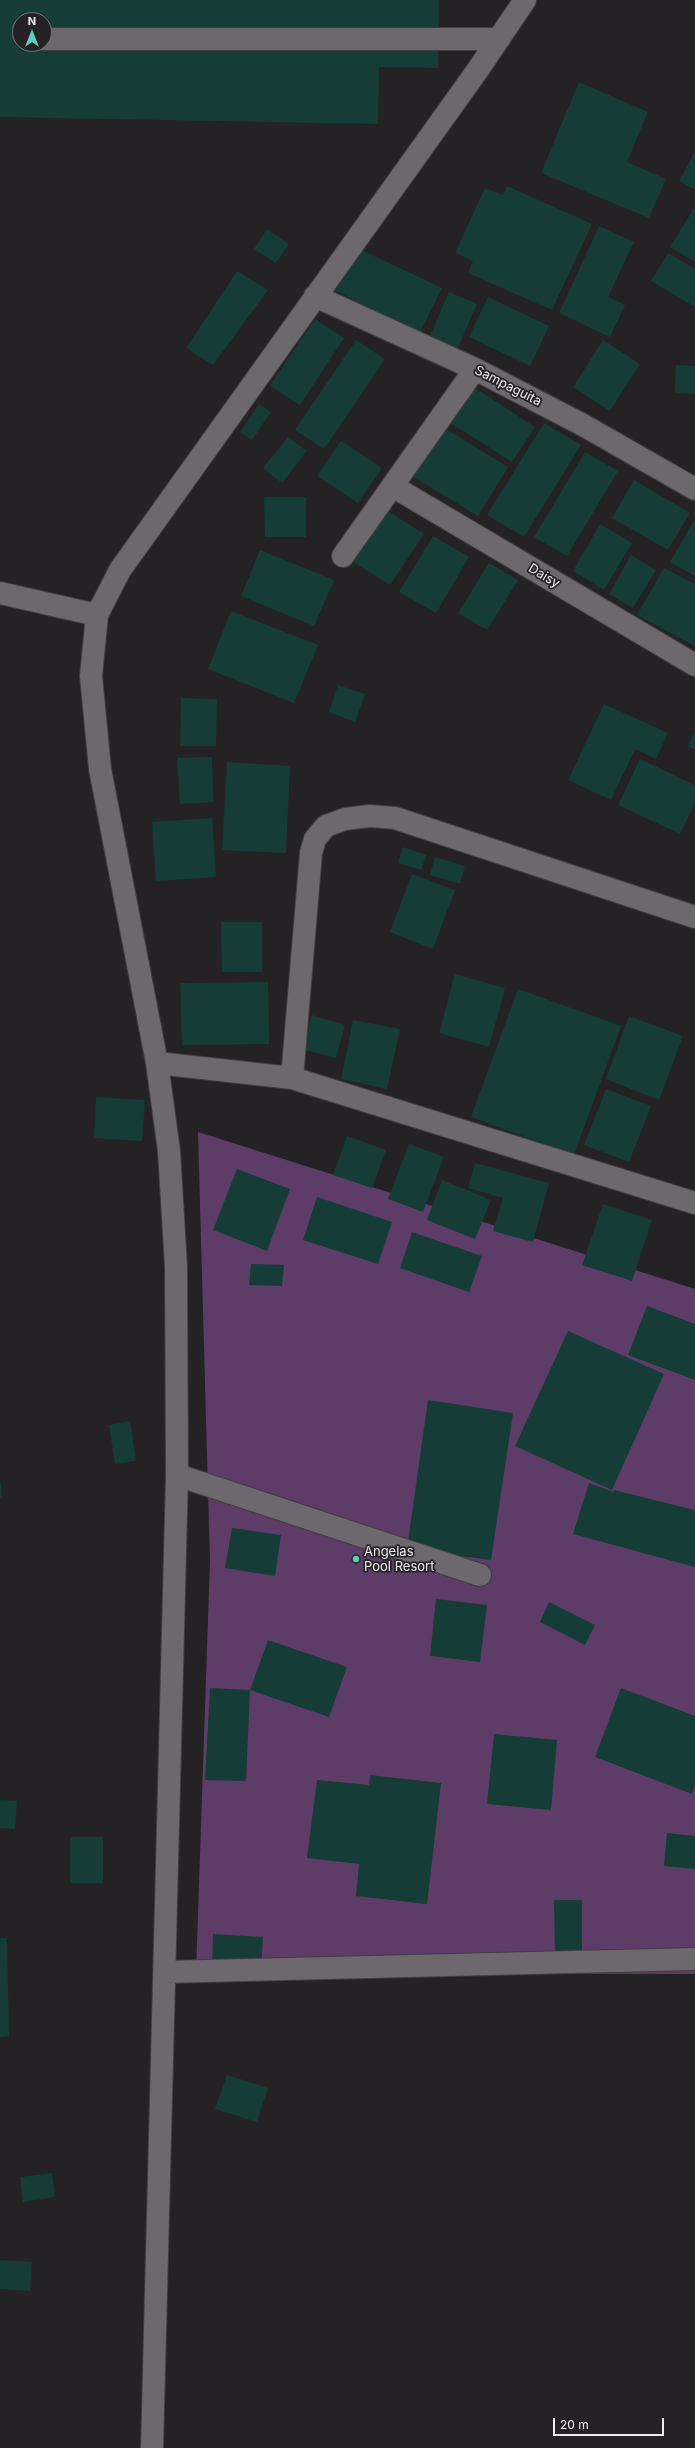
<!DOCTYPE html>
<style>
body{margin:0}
#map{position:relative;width:695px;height:2448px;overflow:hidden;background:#252226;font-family:Inter,sans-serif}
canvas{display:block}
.north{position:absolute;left:12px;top:12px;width:40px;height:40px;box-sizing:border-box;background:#252226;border:1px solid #767377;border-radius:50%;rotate:0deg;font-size:11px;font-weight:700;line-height:16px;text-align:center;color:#efedf0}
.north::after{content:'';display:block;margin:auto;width:14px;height:18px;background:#5bcebc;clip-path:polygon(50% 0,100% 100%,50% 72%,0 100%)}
.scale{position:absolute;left:553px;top:2418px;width:111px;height:18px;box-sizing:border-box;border:2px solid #efedf0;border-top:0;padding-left:5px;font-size:12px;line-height:14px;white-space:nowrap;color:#efedf0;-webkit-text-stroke:3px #252226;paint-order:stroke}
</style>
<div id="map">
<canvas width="695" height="2448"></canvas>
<div class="north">N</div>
<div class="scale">20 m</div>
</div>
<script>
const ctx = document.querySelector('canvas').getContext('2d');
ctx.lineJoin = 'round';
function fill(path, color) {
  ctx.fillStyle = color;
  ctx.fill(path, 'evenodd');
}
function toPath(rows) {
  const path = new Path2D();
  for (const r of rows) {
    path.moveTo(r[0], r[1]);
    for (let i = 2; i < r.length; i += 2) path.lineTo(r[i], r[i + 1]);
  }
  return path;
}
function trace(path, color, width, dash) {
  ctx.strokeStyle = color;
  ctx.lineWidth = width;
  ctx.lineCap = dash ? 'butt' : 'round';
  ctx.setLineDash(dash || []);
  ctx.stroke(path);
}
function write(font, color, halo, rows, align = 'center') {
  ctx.font = font + ' Inter,sans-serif';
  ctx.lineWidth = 3.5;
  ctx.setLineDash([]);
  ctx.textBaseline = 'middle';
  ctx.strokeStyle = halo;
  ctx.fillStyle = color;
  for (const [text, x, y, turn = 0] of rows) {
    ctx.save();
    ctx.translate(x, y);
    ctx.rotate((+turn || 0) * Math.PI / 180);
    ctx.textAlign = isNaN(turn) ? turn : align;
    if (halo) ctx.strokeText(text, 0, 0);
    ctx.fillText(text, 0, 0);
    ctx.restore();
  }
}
fill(toPath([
 [198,1132,695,1289,695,1974,196,1973,210,1561]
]), '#5d3d68');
fill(toPath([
 [0,0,439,0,438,68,379,67,378,124,0,117],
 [20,20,44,20,44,44,20,44],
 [579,82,648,112,627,162,666,179,649,218,541,173],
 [695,151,695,190,679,181],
 [507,186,592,224,552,310,468,273,473,261,455,253,485,188,503,195],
 [694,208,695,209,695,262,670,247],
 [599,226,634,242,608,297,625,305,610,337,559,313],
 [267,229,289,244,276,263,254,249],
 [355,247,442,288,420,332,334,290],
 [668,253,695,269,695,307,651,281],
 [237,271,268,290,213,365,186,348],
 [449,292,477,304,457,350,429,338],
 [488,297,549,326,530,366,469,337],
 [315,319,344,338,300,405,270,386],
 [356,340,385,359,324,449,295,430],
 [603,340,640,364,610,411,573,387],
 [676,365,695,366,695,394,675,393],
 [472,386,535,427,512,462,449,422],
 [259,404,271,412,252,440,240,432],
 [544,423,581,445,524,537,487,515],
 [441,426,508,467,478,516,410,475],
 [288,437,307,451,282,483,263,468],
 [341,441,382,468,358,503,317,476],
 [585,452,618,471,567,556,534,537],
 [634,480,690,513,668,550,612,518],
 [264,497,306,497,306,537,265,537],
 [383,508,424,534,390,585,350,560],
 [695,519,695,576,670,562],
 [600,524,632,543,604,590,573,571],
 [433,536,469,557,436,613,399,592],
 [260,550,334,580,314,626,241,596],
 [631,555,656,570,633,608,609,594],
 [489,563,518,580,487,630,458,613],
 [664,568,695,584,695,646,637,615],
 [231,611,318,645,294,703,208,669],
 [338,685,365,694,355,722,329,712],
 [181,698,217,699,216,746,180,746],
 [604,704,668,733,656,759,635,749,611,800,568,780],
 [695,732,695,750,687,746],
 [212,757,213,802,180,804,177,758],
 [640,759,695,785,695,803,680,834,618,805],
 [227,762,290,766,286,853,222,850],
 [212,818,216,877,156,881,152,822],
 [403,847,426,855,421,870,398,863],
 [435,857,465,866,460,884,430,875],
 [412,874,455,890,433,949,390,932],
 [221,922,262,922,262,972,222,972],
 [455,974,505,988,489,1047,439,1033],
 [268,982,269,1044,182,1045,180,983],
 [518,989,621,1026,574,1155,471,1117],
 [312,1015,345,1025,336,1058,302,1049],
 [629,1016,683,1036,659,1100,606,1079],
 [353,1020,400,1029,387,1089,341,1079],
 [606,1089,651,1106,629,1162,584,1145],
 [96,1097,145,1100,142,1141,94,1138],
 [347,1136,386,1150,372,1188,333,1175],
 [409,1144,444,1157,423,1212,388,1199],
 [475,1163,549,1183,533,1242,493,1231,503,1198,468,1188],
 [237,1169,290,1189,267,1251,213,1230],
 [442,1180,491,1200,475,1239,427,1220],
 [317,1197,392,1222,378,1264,303,1240],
 [603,1204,652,1220,632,1281,582,1265],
 [412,1232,482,1256,469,1292,400,1268],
 [251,1264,284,1265,282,1286,249,1285],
 [647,1306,695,1324,695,1380,628,1355],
 [568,1331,664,1374,612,1490,515,1446],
 [428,1400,513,1413,491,1560,407,1549],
 [130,1421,136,1461,115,1464,109,1425],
 [0,1483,1,1483,2,1498,0,1498],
 [589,1483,614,1492,614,1490,695,1510,695,1567,573,1534],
 [232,1528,281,1535,275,1576,225,1568],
 [436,1599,487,1605,480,1662,430,1656],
 [549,1602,595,1625,585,1645,540,1622],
 [268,1640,347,1667,329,1717,250,1690,246,1781,205,1780,210,1688,250,1690],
 [621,1688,695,1716,695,1785,692,1794,595,1757],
 [494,1734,557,1740,551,1810,487,1804],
 [370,1775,441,1783,427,1904,356,1896,359,1864,307,1858,317,1780,369,1785],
 [0,1800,17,1801,15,1829,0,1828],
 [667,1833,695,1836,695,1869,664,1866],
 [70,1837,103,1837,103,1883,70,1883],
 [554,1900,582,1900,582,1953,555,1953],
 [213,1934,263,1937,261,1969,212,1967],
 [0,1938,7,1938,9,2036,0,2037],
 [227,2075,268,2088,257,2122,215,2109],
 [52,2173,55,2197,23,2202,20,2177],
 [0,2260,32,2262,30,2291,0,2289]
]), '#153c36');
const minor = toPath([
 [44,39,499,39],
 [315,296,475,369,583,425,695,489],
 [394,487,695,665],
 [343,556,475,369],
 [0,593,97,615],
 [157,1063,292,1078,695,1203],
 [292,1078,311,853,315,839,326,826,345,819,370,816,395,818,695,917],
 [177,1475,480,1575],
 [165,1972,695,1959],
 [152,2448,177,1475,176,1267,169,1151,157,1063,100,769,91,676,97,615,120,570,477,71,525,0]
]);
trace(minor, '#403d40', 24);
trace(minor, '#6c686d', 22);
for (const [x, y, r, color] of [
 [356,1559,4,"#5bcebc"]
]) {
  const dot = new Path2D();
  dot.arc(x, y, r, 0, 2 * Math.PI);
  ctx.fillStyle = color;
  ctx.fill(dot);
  trace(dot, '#252226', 1.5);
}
write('13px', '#efedf0', '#252226', [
 ["Sampaguita",508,386,27],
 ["Daisy",544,576,31]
]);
write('13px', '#efedf0', '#252226', [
 ["Angelas",364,1552],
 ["Pool Resort",364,1567]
], 'left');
</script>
